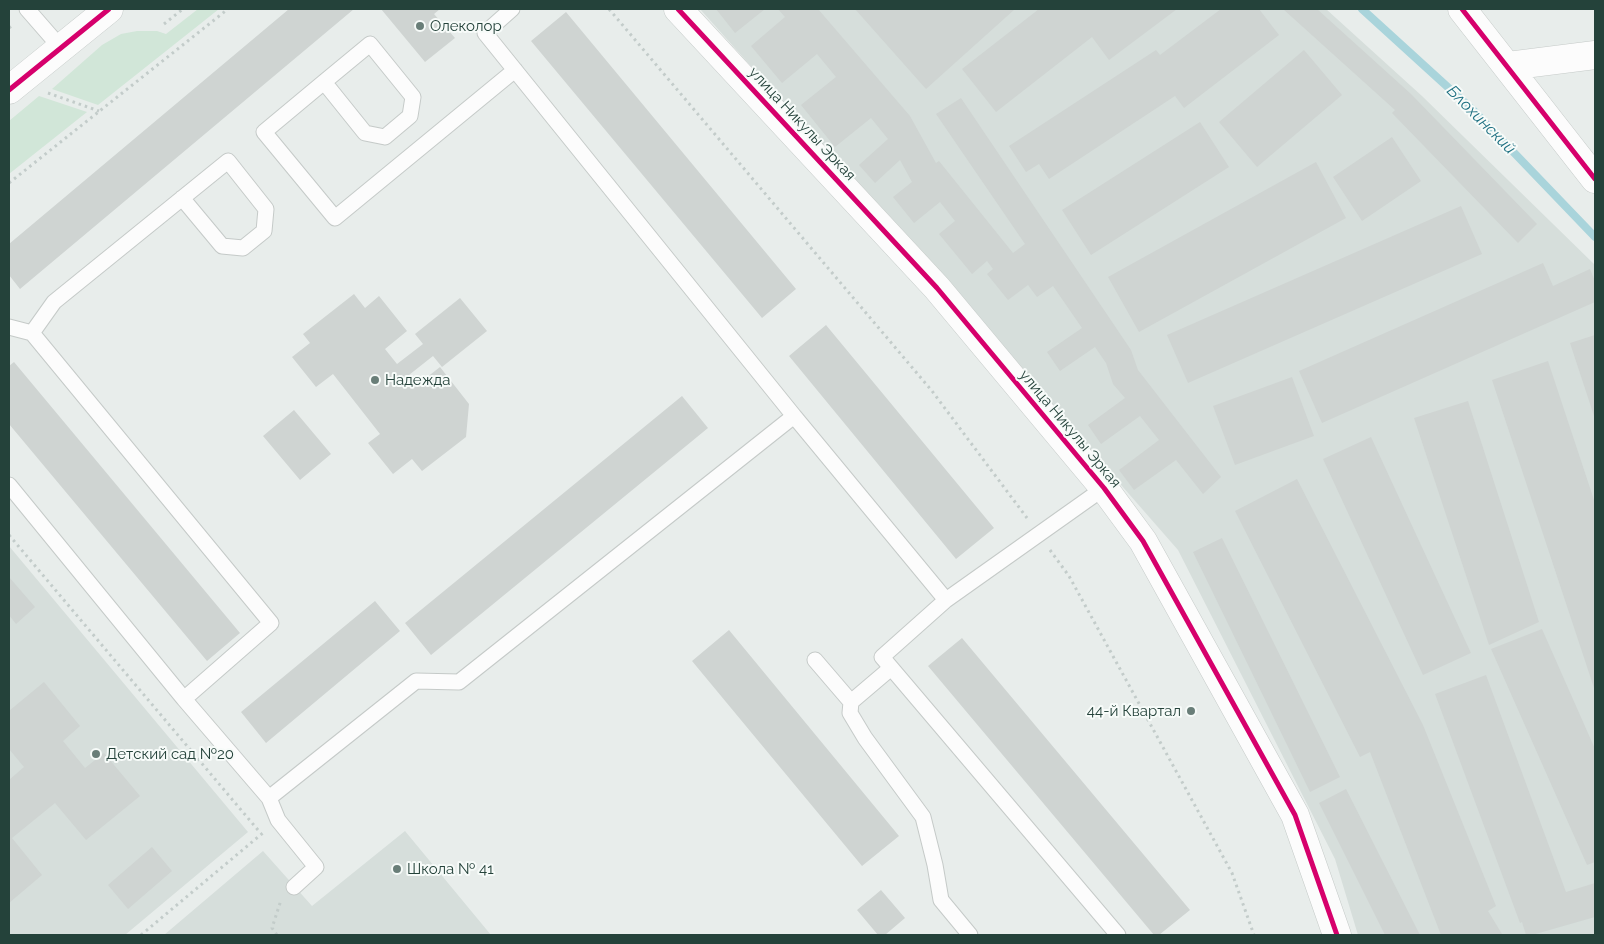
<!DOCTYPE html>
<meta charset="utf-8">
<style>
body{margin:0}
#map{position:relative;width:1604px;height:944px;overflow:hidden;background:#e8edeb;font-family:Raleway,sans-serif}
canvas{display:block}
.frame{position:absolute;inset:0;border:10px solid #24423a;pointer-events:none}
</style>
<div id="map">
<canvas width="1604" height="944"></canvas>
<div class="frame"></div>
</div>
<script>
const ctx = document.querySelector('canvas').getContext('2d');
ctx.lineJoin = 'round';
function fill(path, color) {
  ctx.fillStyle = color;
  ctx.fill(path, 'evenodd');
}
function toPath(rows) {
  const path = new Path2D();
  for (const r of rows) {
    path.moveTo(r[0], r[1]);
    for (let i = 2; i < r.length; i += 2) path.lineTo(r[i], r[i + 1]);
  }
  return path;
}
function trace(path, color, width, dash) {
  ctx.strokeStyle = color;
  ctx.lineWidth = width;
  ctx.lineCap = dash ? 'butt' : 'round';
  ctx.setLineDash(dash || []);
  ctx.stroke(path);
}
function write(font, color, halo, rows, align = 'center') {
  ctx.font = font + ' Raleway,sans-serif';
  ctx.lineWidth = 4;
  ctx.setLineDash([]);
  ctx.textBaseline = 'middle';
  ctx.strokeStyle = halo;
  ctx.fillStyle = color;
  for (const [text, x, y, turn = 0] of rows) {
    ctx.save();
    ctx.translate(x, y);
    ctx.rotate((+turn || 0) * Math.PI / 180);
    ctx.textAlign = isNaN(turn) ? turn : align;
    if (halo) ctx.strokeText(text, 0, 0);
    ctx.fillText(text, 0, 0);
    ctx.restore();
  }
}
fill(toPath([
 [700,9,1326,9,1422,96,1595,265,1595,935,1358,935,1335,859,1178,550,940,278],
 [9,546,248,832,125,935,9,935],
 [405,831,491,935,164,935,263,851,312,906]
]), '#d6dedb');
fill(toPath([
 [198,9,219,9,98,105,52,89,102,45,121,34,137,31,157,31,166,34],
 [39,96,87,112,9,174,9,121]
]), '#d1e6d8');
trace(toPath([
 [1362,9,1474,111,1595,237]
]), '#a9d4db', 8);
fill(toPath([
 [289,9,354,9,20,289,9,275,9,244],
 [381,9,440,9,434,14,455,38,425,62],
 [716,9,765,9,735,33],
 [778,9,818,9,910,116,936,163,939,161,1013,253,1025,244,936,114,961,98,1131,350,1138,370,1221,477,1203,494,1176,460,1134,490,1119,470,1159,440,1140,416,1101,444,1088,425,1125,398,1113,384,1106,363,1095,347,1060,371,1047,352,1082,328,1053,286,1037,297,1028,285,1008,300,987,274,993,269,987,261,972,274,939,234,955,221,940,202,914,223,893,197,912,182,900,160,875,183,859,165,888,139,871,118,835,147,801,105,836,77,817,54,782,83,751,46,785,17],
 [855,9,1015,9,926,89],
 [1039,9,1177,9,1109,60,1092,37,996,112,962,69],
 [1221,9,1259,9,1279,35,1184,108,1175,96,1049,179,1039,164,1026,172,1009,146,1156,50,1160,55],
 [1283,9,1317,9,1411,94,1537,224,1518,243,1392,113,1395,110],
 [566,12,796,289,762,318,531,41],
 [1304,50,1342,95,1257,167,1219,122],
 [1200,122,1229,167,1091,255,1062,210],
 [1392,137,1421,181,1362,221,1333,177],
 [1316,162,1346,218,1139,332,1108,277],
 [1461,206,1482,254,1188,383,1167,335],
 [1543,263,1553,286,1590,269,1595,281,1595,302,1322,423,1299,371],
 [354,294,365,308,379,296,407,331,385,349,397,364,423,344,415,334,460,298,487,331,442,367,433,356,409,375,417,385,440,367,469,404,466,437,422,471,412,459,393,474,368,443,380,434,333,374,316,387,292,357,310,343,303,334],
 [826,325,994,528,956,559,789,356],
 [1595,335,1595,419,1570,343],
 [1548,361,1595,503,1595,691,1492,380],
 [14,362,240,633,207,661,9,424,9,366],
 [1292,377,1314,436,1235,465,1213,406],
 [682,396,708,428,431,655,405,623],
 [1468,401,1539,622,1489,645,1414,418],
 [294,410,331,454,300,480,263,436],
 [1371,437,1471,653,1423,675,1323,459],
 [1297,479,1423,725,1496,906,1488,911,1502,934,1500,935,1441,935,1370,752,1360,757,1235,511],
 [1222,538,1340,777,1310,792,1193,552],
 [9,577,35,607,16,624,9,615],
 [375,601,400,631,266,743,241,712],
 [1542,629,1595,749,1595,862,1587,865,1491,649],
 [729,630,899,836,862,866,692,661],
 [962,638,1190,910,1159,935,1154,935,928,666],
 [1486,675,1566,892,1595,883,1595,917,1532,935,1526,935,1522,922,1520,923,1435,694],
 [44,682,80,726,63,741,85,768,104,753,140,796,86,840,55,803,12,838,42,875,9,903,9,780,24,767,9,749,9,711],
 [1346,789,1420,935,1385,935,1319,803],
 [152,847,172,871,128,909,108,885],
 [881,890,905,918,885,935,878,935,857,910]
]), '#cfd4d2');
const service = toPath([
 [27,9,61,48],
 [512,9,485,33,794,416],
 [324,82,365,133,385,137,410,116,413,97,370,44,324,82,264,132,335,218,515,70],
 [9,327,32,333,271,623,184,699],
 [32,333,54,302,228,161,266,209,264,231,243,248,222,246,182,198],
 [9,485,184,699,269,798,278,820,316,867,294,887],
 [1104,488,946,600,882,657,1118,935],
 [815,660,851,702],
 [891,668,851,702,850,713,865,738,923,817,935,865,941,900,970,935],
 [269,798,416,681,459,682,794,416,946,600]
]);
const minor = toPath([
 [678,9,937,288,1104,488,1143,541,1295,815,1337,935],
 [1462,9,1595,179],
 [1508,66,1595,55],
 [9,90,109,9]
]);
trace(service, '#c5cac8', 17);
trace(minor, '#c5cac8', 29);
trace(toPath([
 [609,9,932,391,1027,518],
 [164,24,183,9],
 [9,28,14,24],
 [48,93,99,111],
 [9,183,228,9],
 [9,535,258,830],
 [1050,550,1069,576,1232,873,1254,935],
 [141,935,264,832],
 [277,935,272,928,281,900]
]), '#c3ccca', 3, [2.5, 4]);
trace(service, '#fcfcfc', 15);
trace(minor, '#fcfcfc', 28);
trace(toPath([
 [678,9,937,288,1104,488,1143,541,1295,815,1337,935],
 [1462,9,1595,179],
 [9,90,109,9]
]), '#d6006c', 5);
for (const [x, y, r, color] of [
 [420,26,5,"#697e78"],
 [375,380,5,"#697e78"],
 [1191,711,5,"#697e78"],
 [96,754,5,"#697e78"],
 [397,869,5,"#697e78"]
]) {
  const dot = new Path2D();
  dot.arc(x, y, r, 0, 2 * Math.PI);
  ctx.fillStyle = color;
  ctx.fill(dot);
  trace(dot, '#f7fbf9', 2);
}
write('15px', '#24423a', '#f7fbf9', [
 ["Олеколор",430,26],
 ["Надежда",385,380],
 ["44-й Квартал",1181,711,"right"],
 ["Детский сад №20",106,754],
 ["Школа № 41",407,869]
], 'left');
write('15px', '#24423a', '#f7fbf9', [
 ["улица Никулы Эркая",802,124,47],
 ["улица Никулы Эркая",1070,429,50]
]);
write('italic 16px', '#1c6f80', '#f7fbf9', [
 ["Блохинский",1481,120,45]
]);
</script>
